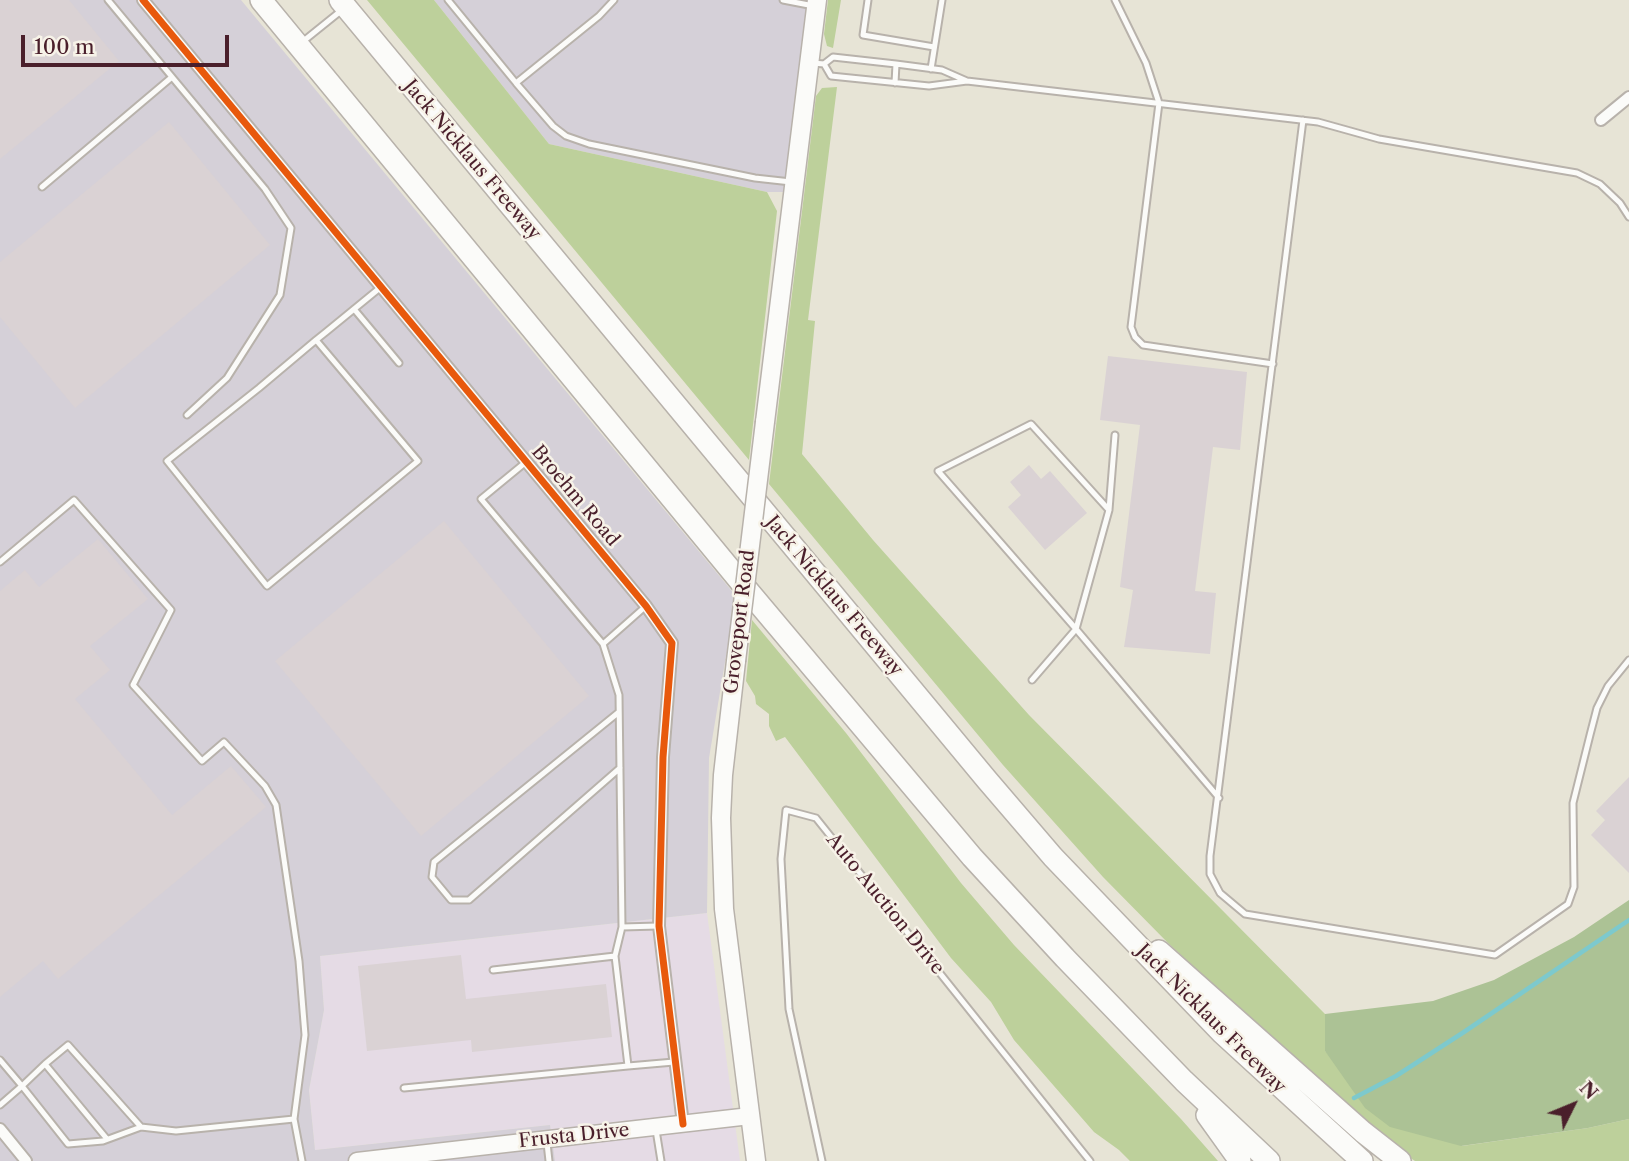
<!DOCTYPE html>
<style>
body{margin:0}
#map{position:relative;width:1629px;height:1161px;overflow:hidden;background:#e7e4d6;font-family:"Libre Caslon Text",serif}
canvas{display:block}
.north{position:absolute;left:1538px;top:1070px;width:70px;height:70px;-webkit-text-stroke:5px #f7f3e8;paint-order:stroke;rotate:47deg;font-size:19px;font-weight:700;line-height:28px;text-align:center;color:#4a1f2b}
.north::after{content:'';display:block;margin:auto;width:24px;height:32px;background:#4a1f2b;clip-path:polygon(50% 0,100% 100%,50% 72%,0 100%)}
.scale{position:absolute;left:21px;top:35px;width:208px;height:32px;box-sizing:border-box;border:4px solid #4a1f2b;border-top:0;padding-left:9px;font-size:21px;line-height:24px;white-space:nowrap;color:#4a1f2b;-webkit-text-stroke:5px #f7f3e8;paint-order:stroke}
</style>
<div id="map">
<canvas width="1629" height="1161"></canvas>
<div class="north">N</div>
<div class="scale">100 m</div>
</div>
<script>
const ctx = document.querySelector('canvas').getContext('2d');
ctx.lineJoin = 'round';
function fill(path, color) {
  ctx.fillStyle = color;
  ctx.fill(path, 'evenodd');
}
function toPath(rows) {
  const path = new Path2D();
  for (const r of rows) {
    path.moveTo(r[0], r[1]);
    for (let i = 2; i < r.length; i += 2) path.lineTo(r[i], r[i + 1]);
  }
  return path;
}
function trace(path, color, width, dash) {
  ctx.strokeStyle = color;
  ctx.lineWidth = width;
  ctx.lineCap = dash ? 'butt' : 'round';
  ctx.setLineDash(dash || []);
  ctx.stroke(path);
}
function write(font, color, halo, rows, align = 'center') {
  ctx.font = font + ' "Libre Caslon Text",serif';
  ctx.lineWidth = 5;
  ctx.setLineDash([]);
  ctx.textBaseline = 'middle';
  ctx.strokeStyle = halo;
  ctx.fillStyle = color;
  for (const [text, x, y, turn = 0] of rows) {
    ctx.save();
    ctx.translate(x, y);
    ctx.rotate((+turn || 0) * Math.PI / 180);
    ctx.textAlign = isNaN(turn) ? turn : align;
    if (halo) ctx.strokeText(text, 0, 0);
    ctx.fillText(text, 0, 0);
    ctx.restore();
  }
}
fill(toPath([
 [707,913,740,1161,555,1161,550,1125,315,1150,309,1090,324,1010,320,956]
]), '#e5dbe5');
fill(toPath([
 [0,0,241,0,736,596,709,758,707,913,320,956,324,1010,309,1090,315,1150,550,1125,555,1161,0,1161],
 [434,0,807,0,785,192,767,192,549,144]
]), '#d5d0d8');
fill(toPath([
 [367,0,434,0,549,144,767,192,777,211,749,460],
 [828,0,841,0,833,48,827,46,824,34],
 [837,87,808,320,815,321,802,454,873,540,1029,715,1325,1014,1325,1051,1462,1146,1588,1128,1629,1119,1629,1161,1415,1161,1400,1151,1303,1068,1168,943,1103,877,1003,765,769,484,816,96,822,88],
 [752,620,846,733,961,883,1014,945,1181,1119,1218,1161,1130,1161,1119,1150,1094,1132,1014,1040,991,1002,951,958,785,737,776,741,769,726,769,714,756,704,755,696,746,681]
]), '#bdd09b');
fill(toPath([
 [1629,900,1629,1119,1588,1128,1461,1146,1390,1127,1365,1108,1325,1051,1325,1014,1433,1001,1494,980,1574,937]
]), '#acc295');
trace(toPath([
 [1354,1098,1396,1076,1464,1032,1629,920]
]), '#7dc9cd', 4.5);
fill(toPath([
 [0,0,69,0,119,61,0,159],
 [169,122,270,245,75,408,0,317,0,262],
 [1108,356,1247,372,1240,450,1213,447,1195,591,1216,593,1210,654,1124,647,1133,590,1120,587,1140,425,1100,420],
 [1029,465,1041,479,1050,471,1087,513,1045,550,1008,507,1021,495,1010,482],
 [444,521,589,696,421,836,275,661],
 [98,539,148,599,90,646,110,670,75,699,172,815,231,766,266,807,58,979,43,961,0,997,0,591,25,570,39,587],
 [1629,777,1629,873,1591,835,1605,820,1596,811],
 [461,955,466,999,606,984,612,1037,472,1052,471,1040,367,1051,358,966]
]), '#dad2d4');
const lane = toPath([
 [108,0,265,189,291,228,280,295,227,378,187,415],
 [448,0,516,83],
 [614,0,599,16,516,83,553,126,566,136,589,144,755,178,791,182],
 [783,0,814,6],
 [868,0,863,35,934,47],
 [1115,0,1146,63,1159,103,1131,327,1135,337,1143,345,1273,364],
 [301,43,342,10],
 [813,63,824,64,833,57,896,64,942,70,967,81,929,86,831,76,824,64],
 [931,69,942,0],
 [967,81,1318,122,1379,139,1577,173,1600,184,1620,203,1629,217],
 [895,83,896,64],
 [1303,120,1210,856,1210,874,1220,893,1245,914,1495,955,1568,904,1574,887,1573,803,1590,735,1597,708,1608,686,1629,660],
 [42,187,172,77],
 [354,309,399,363],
 [316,340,418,461,267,586,167,461,259,388,316,340,326,332,381,287],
 [1109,510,1031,424,938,471,1076,629,1219,798],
 [0,562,74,500,171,610,133,685,202,761,224,742,265,786,276,805,299,961,305,1035,294,1119,302,1161],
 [603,644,646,606],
 [1032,680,1076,629,1109,510,1115,435],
 [619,712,434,862,432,877,451,900,469,900,620,768],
 [622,927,658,926],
 [493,970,615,956],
 [0,1060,22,1086,68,1144,103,1141,141,1127,68,1045,45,1064,22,1086,0,1105],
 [45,1064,107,1139],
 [628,1066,674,1062],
 [404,1088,628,1066,615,956,622,927,619,695,603,644,481,499,526,462],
 [141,1127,176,1131,294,1119],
 [656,1130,661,1161],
 [547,1143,549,1161],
 [822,1161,789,1009,781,859,786,810,816,818,1090,1161]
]);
const street = toPath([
 [143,0,646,606,672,643,663,757,659,926,683,1124],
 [1601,120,1629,97],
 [0,1129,26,1161]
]);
const secondary = toPath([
 [357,1161,750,1116]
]);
const primary = toPath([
 [765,422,817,0],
 [736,661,723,775,721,818,724,909,756,1161]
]);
const highway = toPath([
 [261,0,744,586,972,857,1065,958,1184,1081,1269,1161],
 [340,0,987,780,1053,857,1222,1033,1362,1161],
 [1159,951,1363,1132,1400,1161],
 [1207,1115,1240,1161]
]);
trace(lane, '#b8b2ab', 9);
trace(street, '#b8b2ab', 14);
trace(secondary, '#b8b2ab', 19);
trace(primary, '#b8b2ab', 21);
trace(highway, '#b8b2ab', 24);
trace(lane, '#fbfbf9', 5);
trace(street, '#fbfbf9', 10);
trace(secondary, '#fbfbf9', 16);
trace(primary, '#fbfbf9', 18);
trace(highway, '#fbfbf9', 21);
const primaryBridge = toPath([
 [736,661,765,422]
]);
trace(primaryBridge, '#b8b2ab', 21, []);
trace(primaryBridge, '#fbfbf9', 18);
trace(toPath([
 [143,0,646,606,672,643,663,757,659,926,683,1124]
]), '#e8590c', 7);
write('19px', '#4a1f2b', '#f7f3e8', [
 ["Jack Nicklaus Freeway",472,160,50],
 ["Broehm Road",575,496,50],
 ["Jack Nicklaus Freeway",834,596,50],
 ["Groveport Road",740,622,-83],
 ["Auto Auction Drive",885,904,51],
 ["Jack Nicklaus Freeway",1211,1019,45],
 ["Frusta Drive",574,1136,-6]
]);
</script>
